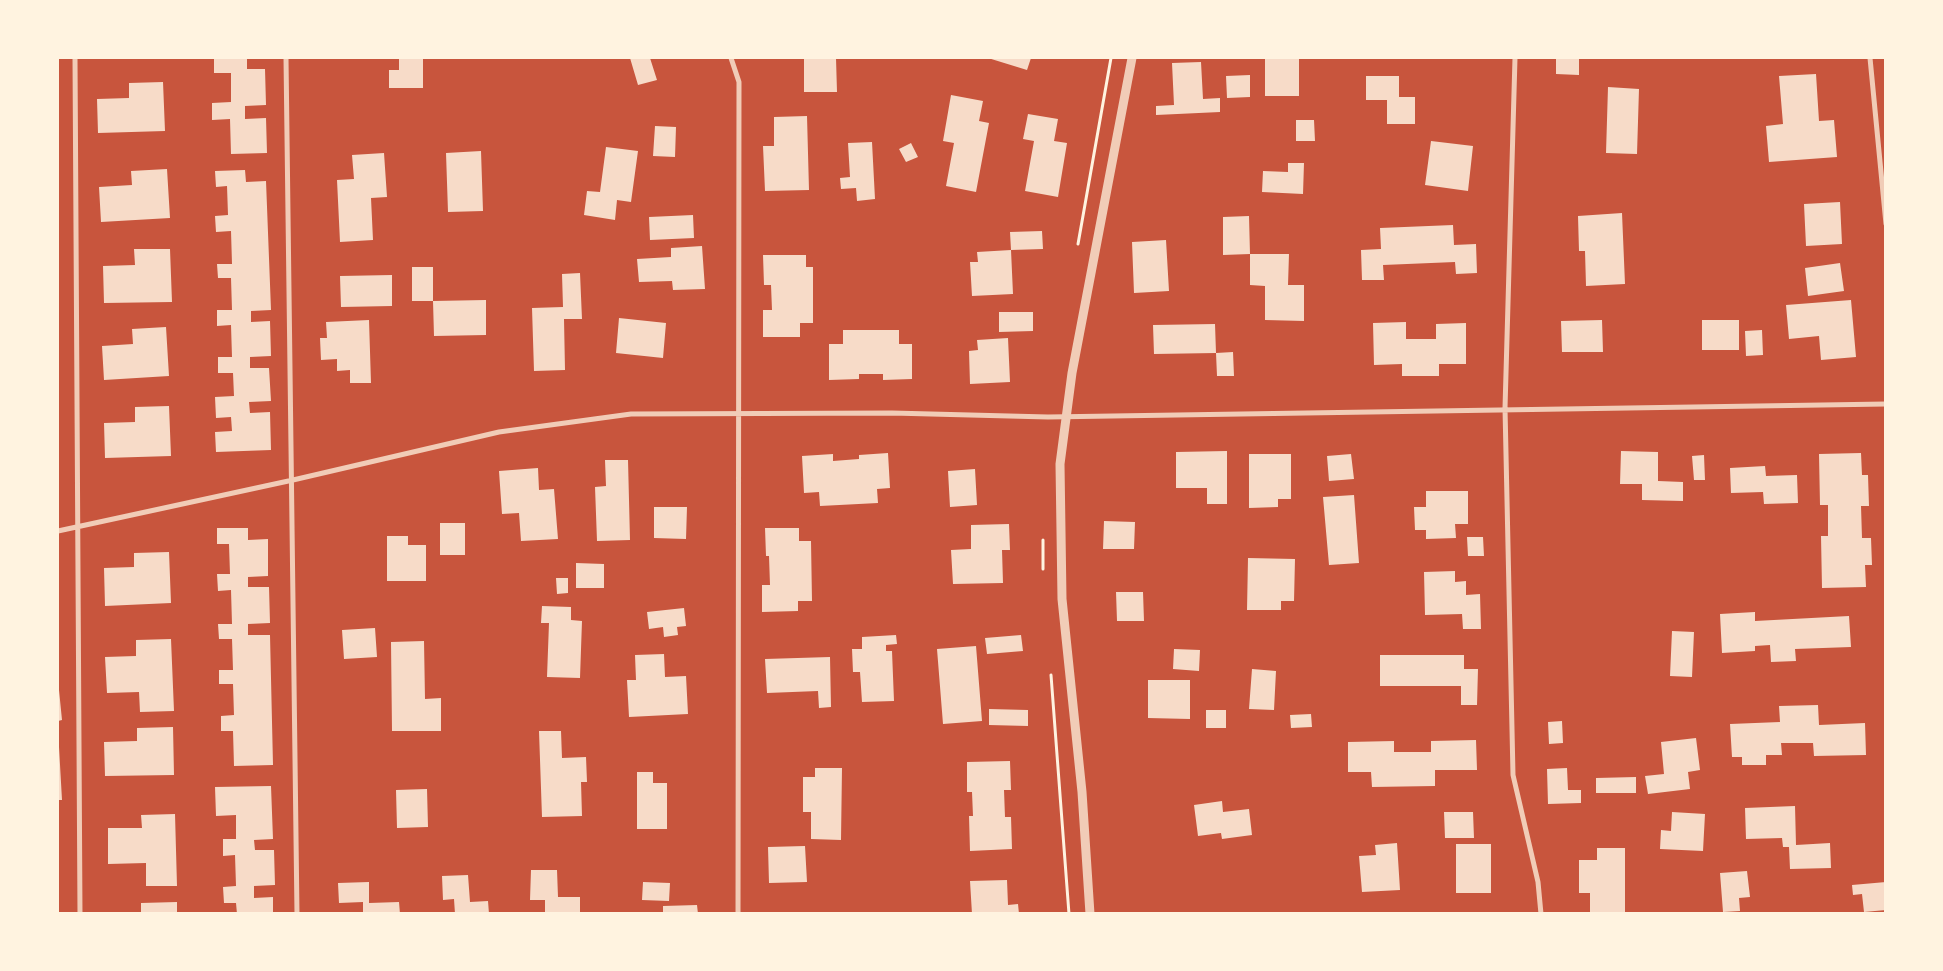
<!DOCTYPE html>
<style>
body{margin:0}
#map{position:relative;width:1943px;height:971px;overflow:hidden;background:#c8553d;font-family:"PT Sans Narrow",sans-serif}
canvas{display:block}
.frame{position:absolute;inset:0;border:59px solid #fff3e0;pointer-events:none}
</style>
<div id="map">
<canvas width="1943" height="971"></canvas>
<div class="frame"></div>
</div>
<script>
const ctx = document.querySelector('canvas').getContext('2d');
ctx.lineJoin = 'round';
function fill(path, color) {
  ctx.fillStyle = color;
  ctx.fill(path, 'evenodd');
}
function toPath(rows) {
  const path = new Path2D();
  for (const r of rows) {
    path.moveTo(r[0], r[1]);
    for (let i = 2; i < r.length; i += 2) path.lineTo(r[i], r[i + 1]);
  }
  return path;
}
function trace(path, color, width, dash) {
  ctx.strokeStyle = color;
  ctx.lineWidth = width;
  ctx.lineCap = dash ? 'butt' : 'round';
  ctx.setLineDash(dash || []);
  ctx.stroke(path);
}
fill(toPath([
 [214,58,247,58,247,69,265,69,266,105,245,106,245,119,266,118,267,153,231,154,230,119,212,120,212,103,231,102,231,73,214,73],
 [399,58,423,58,423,88,389,88,389,70,399,70],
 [630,58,650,58,657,80,638,85],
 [804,58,836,58,837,92,804,92],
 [988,58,1031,58,1027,70],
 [1265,58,1299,58,1299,96,1265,96],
 [1556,58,1579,58,1579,75,1556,74],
 [1201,62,1203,99,1220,98,1220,112,1156,115,1156,106,1174,105,1172,63],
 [1816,74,1819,121,1834,120,1837,157,1769,162,1766,126,1783,124,1779,76],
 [1250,75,1250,97,1227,98,1226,76],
 [1366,76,1399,76,1399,97,1415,97,1415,124,1387,124,1387,100,1366,100],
 [163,82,165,131,98,133,97,99,129,98,129,83],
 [1608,87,1639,89,1637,154,1606,153],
 [951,95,983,101,979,121,989,123,976,192,946,186,954,143,943,141],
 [1028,114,1058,119,1054,141,1067,143,1058,197,1025,191,1034,141,1023,139],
 [807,116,809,190,765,191,763,146,774,146,774,117],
 [1296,120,1314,120,1315,141,1296,141],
 [655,126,676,127,675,157,653,156],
 [1431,141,1473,146,1468,191,1425,185],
 [872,142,875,199,857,201,856,188,841,189,840,178,850,177,848,143],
 [911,143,918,157,906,162,899,149],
 [606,147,638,151,631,202,617,200,615,220,584,215,587,191,600,192],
 [481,151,483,211,448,212,446,153],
 [384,153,387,197,371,198,373,240,340,242,337,180,354,179,352,155],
 [1288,163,1304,163,1303,194,1262,192,1263,171,1288,172],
 [167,169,170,218,101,222,99,187,132,185,131,171],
 [245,170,246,182,266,181,271,310,251,311,251,322,270,321,271,356,250,357,250,368,269,368,271,401,249,402,250,413,270,412,271,450,216,452,215,432,232,431,231,417,216,418,215,397,234,396,233,373,218,373,218,357,232,357,231,325,217,326,217,310,232,310,231,278,218,278,217,264,232,264,231,231,216,232,215,216,228,215,227,186,216,187,215,171],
 [1840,202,1842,244,1806,246,1804,204],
 [1622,213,1625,284,1586,286,1585,251,1579,251,1578,216],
 [693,215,694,238,650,240,649,217],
 [1249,216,1250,254,1289,254,1288,285,1304,285,1304,321,1265,320,1265,286,1250,285,1250,254,1223,255,1223,217],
 [1453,225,1454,245,1476,244,1477,273,1456,274,1455,262,1383,265,1384,280,1362,280,1361,250,1381,249,1380,228],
 [1042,231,1043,249,1011,250,1010,232],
 [1166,240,1169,291,1134,293,1132,242],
 [702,246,705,289,673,290,672,281,639,282,637,259,671,257,671,248],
 [134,249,170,249,172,302,104,303,103,266,135,265],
 [1011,250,1013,294,972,296,970,262,978,262,977,252],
 [763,255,806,255,806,267,813,267,813,323,800,323,800,337,763,337,763,310,772,310,771,285,764,285],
 [1840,263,1844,291,1808,296,1805,268],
 [412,267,433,267,433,301,412,301],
 [580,273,582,319,564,319,565,370,534,371,532,308,563,307,562,274],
 [392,275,392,306,341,307,340,276],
 [486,300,486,335,434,336,433,301],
 [1851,300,1856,357,1821,360,1819,336,1789,339,1786,305],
 [999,312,1033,312,1033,331,999,332],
 [619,318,666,323,663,358,616,353],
 [369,320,371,383,350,383,350,370,337,371,337,359,321,360,320,338,327,338,326,322],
 [1602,320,1603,352,1562,352,1561,321],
 [1702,320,1739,320,1739,350,1702,350],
 [1406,322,1406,339,1436,339,1436,324,1466,323,1466,364,1439,364,1439,376,1402,376,1402,364,1374,365,1373,323],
 [1215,324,1216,353,1233,352,1234,376,1217,376,1216,353,1154,354,1153,325],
 [166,327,169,376,104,380,102,346,133,344,132,329],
 [843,330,899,330,899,344,912,344,912,379,883,380,883,374,859,374,859,379,829,380,829,344,843,344],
 [1762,330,1763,355,1746,356,1745,331],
 [1008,338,1010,382,970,384,969,351,978,350,977,340],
 [169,406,171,456,105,458,104,423,135,422,135,407],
 [1227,451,1227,504,1207,504,1207,488,1176,488,1176,452],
 [1621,451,1658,452,1658,481,1683,482,1683,501,1642,500,1642,484,1620,484],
 [888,453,890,488,877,489,878,503,820,506,819,492,804,493,802,456,833,454,833,461,859,459,859,455],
 [1861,453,1862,475,1868,475,1869,506,1861,506,1862,538,1871,538,1872,565,1865,565,1866,587,1822,588,1821,536,1828,536,1828,505,1820,505,1819,454],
 [1249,454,1291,454,1291,499,1278,499,1278,507,1249,508],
 [1351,454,1354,479,1329,481,1327,456],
 [1704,455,1705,480,1694,480,1692,456],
 [605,460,628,460,630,540,597,541,595,487,606,486],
 [1765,466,1766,476,1797,475,1798,503,1764,504,1763,492,1731,493,1730,468],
 [538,468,539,490,554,489,558,539,521,541,519,513,502,514,499,471],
 [975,469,977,505,950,507,948,471],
 [1426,491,1468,491,1468,524,1455,524,1456,538,1426,539,1426,530,1415,530,1414,507,1426,507],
 [1354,495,1359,563,1329,565,1323,497],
 [654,507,687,507,686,539,654,538],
 [1104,521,1135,522,1134,549,1103,549],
 [440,523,465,523,465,555,440,555],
 [1009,524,1010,550,1002,550,1003,583,953,584,951,550,971,549,971,525],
 [217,528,248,528,248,540,268,539,268,576,248,577,248,587,269,587,270,623,248,624,248,635,270,635,273,765,234,766,233,731,221,731,221,716,234,715,233,684,219,684,219,670,233,670,232,639,219,639,218,624,232,624,231,590,218,591,217,574,230,574,229,544,217,544],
 [765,528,799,528,799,541,811,541,812,601,798,601,798,611,762,612,762,585,770,585,769,556,766,556],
 [387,536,408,536,408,545,426,545,426,581,387,581],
 [1467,537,1483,537,1484,556,1468,556],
 [169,552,171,603,105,606,104,568,134,567,134,553],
 [1248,558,1295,559,1294,601,1281,601,1281,610,1247,610],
 [576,563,604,564,604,588,576,588],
 [1455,571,1455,582,1466,581,1466,595,1480,594,1481,629,1463,629,1462,614,1425,615,1424,572],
 [556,578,568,578,568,593,557,594],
 [1116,592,1143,592,1144,621,1117,621],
 [542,606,571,607,571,620,582,621,580,678,547,677,549,623,541,623],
 [684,608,686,626,677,627,678,635,664,637,663,627,649,629,647,612],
 [1755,612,1755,621,1849,616,1851,647,1795,649,1796,661,1771,662,1770,645,1755,646,1755,651,1722,653,1720,614],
 [375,628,377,657,344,659,342,630],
 [1672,631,1694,632,1692,677,1670,676],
 [896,635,897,644,886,645,886,651,892,651,894,701,862,702,860,672,853,672,852,649,862,649,862,637],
 [1021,635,1023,651,987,654,985,638],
 [171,639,174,711,140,712,139,692,107,693,105,657,136,656,136,640],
 [424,641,425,699,441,698,441,731,392,731,391,642],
 [976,646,982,721,943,724,937,649],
 [1174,649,1200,650,1199,671,1173,669],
 [664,654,665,677,686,676,688,714,629,717,627,680,636,680,635,655],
 [1380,655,1464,655,1464,669,1478,669,1477,705,1461,705,1461,686,1380,686],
 [830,657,831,707,819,708,818,691,767,693,765,659],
 [1252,669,1276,671,1274,710,1249,709],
 [58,680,62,720,58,721],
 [1148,680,1190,680,1190,719,1148,718],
 [1818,705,1819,725,1865,723,1866,755,1814,756,1813,743,1781,743,1782,755,1766,755,1766,765,1742,765,1742,757,1732,757,1730,724,1780,722,1779,706],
 [989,709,1028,710,1028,726,989,725],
 [1206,710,1226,710,1226,728,1206,728],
 [1311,714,1312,727,1291,728,1290,715],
 [1562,721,1563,743,1549,744,1548,722],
 [173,727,174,775,105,776,104,742,137,741,137,728],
 [539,731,561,731,562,758,586,757,587,782,581,782,582,816,542,817],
 [1696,738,1700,770,1688,772,1690,789,1648,794,1645,776,1664,774,1661,742],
 [1476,740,1477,770,1435,770,1435,786,1372,787,1371,772,1348,772,1348,742,1394,741,1394,752,1431,752,1431,741],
 [58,747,59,747,62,800,58,800],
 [1010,761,1011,790,1004,790,1005,817,1011,817,1012,849,970,851,969,816,973,816,972,792,967,792,967,762],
 [815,768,842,768,841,840,811,839,811,812,803,812,803,777,815,777],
 [1567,768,1568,790,1581,790,1581,803,1548,804,1547,769],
 [637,772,653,772,653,783,667,783,667,829,637,829],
 [1636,777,1636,793,1596,793,1596,778],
 [271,786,273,839,254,840,255,850,274,850,275,885,254,886,254,898,273,897,273,914,237,914,236,903,224,903,223,887,236,886,235,855,223,856,223,839,236,839,236,815,216,816,215,787],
 [427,789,428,827,397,828,396,790],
 [1222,801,1223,812,1249,809,1252,835,1222,839,1221,833,1198,836,1194,805],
 [1795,806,1796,845,1830,843,1831,868,1790,869,1789,847,1783,847,1782,838,1746,839,1745,808],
 [1444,812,1473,812,1474,838,1445,838],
 [1672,812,1705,814,1703,851,1660,849,1661,830,1671,831],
 [175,814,177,886,146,886,146,863,108,864,108,828,142,828,141,815],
 [1397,843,1400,890,1362,892,1359,856,1376,855,1375,845],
 [1456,844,1491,844,1491,893,1456,893],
 [805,846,807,882,769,883,768,847],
 [1597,848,1625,848,1625,912,1590,913,1590,893,1579,893,1579,860,1597,860],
 [531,870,557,870,558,897,580,897,580,914,545,914,545,900,530,900],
 [1747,871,1750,897,1739,898,1740,911,1723,912,1720,873],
 [468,875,470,902,488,901,489,914,455,914,454,899,443,900,442,876],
 [1007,880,1008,905,1018,904,1019,914,972,914,970,881],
 [369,882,369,903,399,902,400,914,363,914,363,902,339,903,338,883],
 [643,882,670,883,669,901,642,900],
 [1886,882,1886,910,1864,912,1862,894,1853,895,1852,885],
 [177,902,177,914,141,914,141,903],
 [697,905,698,914,663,914,663,906]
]), '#f7dbc8');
trace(toPath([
 [1078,244,1111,58],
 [1043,540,1043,569],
 [1051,675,1069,914]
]), '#fff3e0', 3);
trace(toPath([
 [75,58,80,914],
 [286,58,297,914],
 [731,58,739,82,738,914],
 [1515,58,1505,408,1513,775,1538,882,1541,914],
 [1870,58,1886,224],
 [58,531,293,480,499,432,631,414,892,413,1048,417,1886,404]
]), '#f1ccb7', 5);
trace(toPath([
 [1090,914,1082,792,1062,599,1060,464,1072,373,1132,58]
]), '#f1ccb7', 9);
</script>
